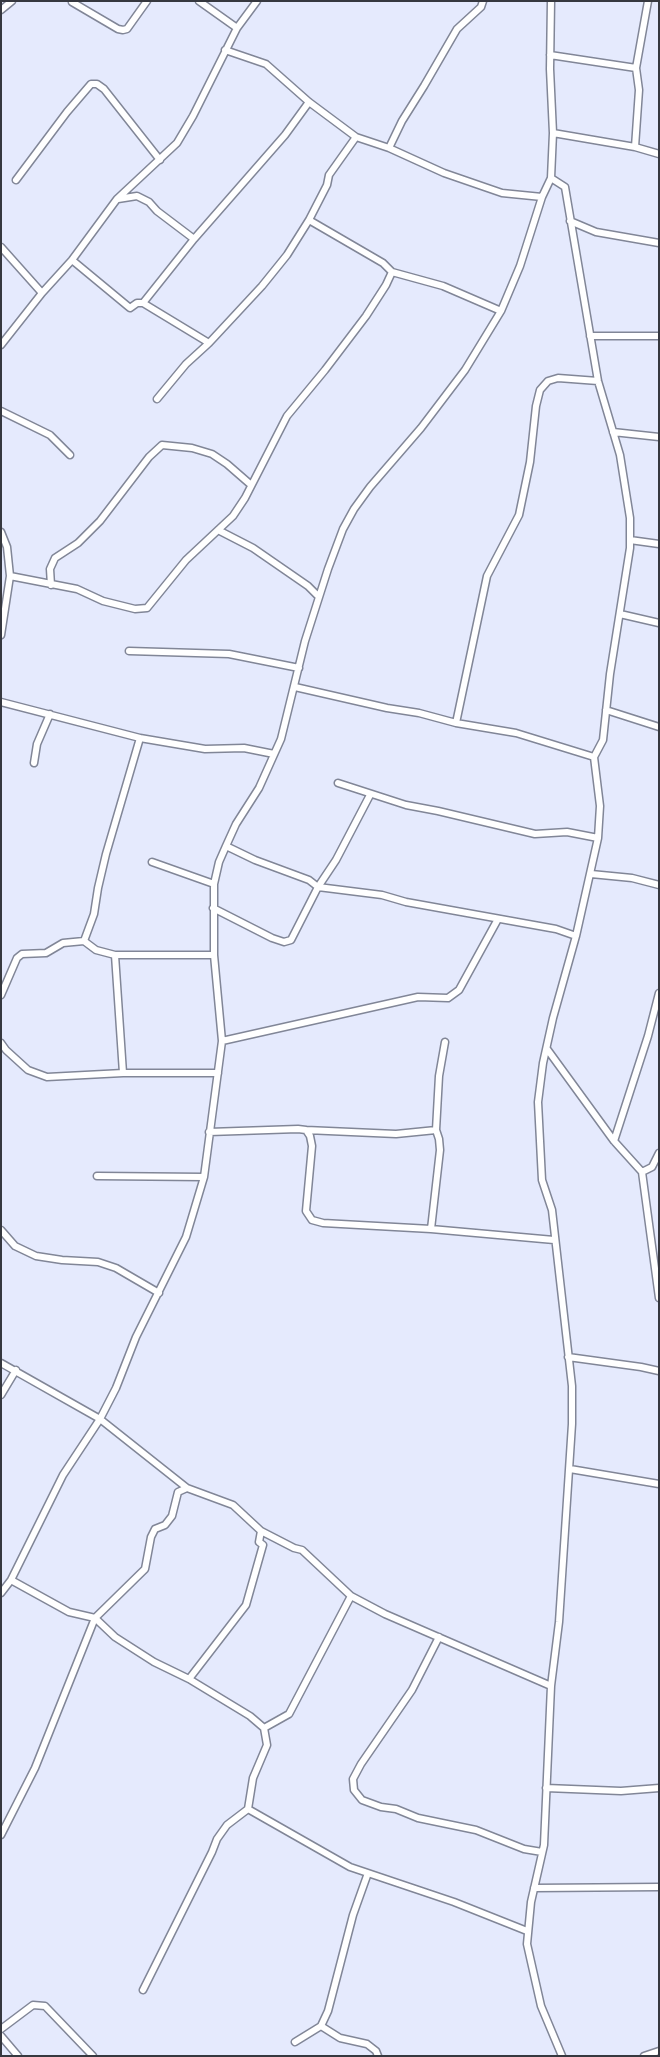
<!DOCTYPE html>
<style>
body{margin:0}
#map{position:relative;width:660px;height:2057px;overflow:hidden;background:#e5eafd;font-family:Signika,sans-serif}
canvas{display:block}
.frame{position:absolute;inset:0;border:2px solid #36383f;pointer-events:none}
</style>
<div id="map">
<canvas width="660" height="2057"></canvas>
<div class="frame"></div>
</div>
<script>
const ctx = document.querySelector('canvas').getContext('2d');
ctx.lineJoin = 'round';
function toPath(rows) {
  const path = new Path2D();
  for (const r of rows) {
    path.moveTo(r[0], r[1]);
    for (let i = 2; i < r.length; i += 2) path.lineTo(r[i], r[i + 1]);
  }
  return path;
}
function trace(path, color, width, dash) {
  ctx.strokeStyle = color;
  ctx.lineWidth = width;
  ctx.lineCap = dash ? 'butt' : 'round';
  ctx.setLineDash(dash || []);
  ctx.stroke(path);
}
const minor = toPath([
 [199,1,237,28],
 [551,1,550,69,553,133,551,178,565,187,598,381,620,455,630,518,630,548,610,674,603,740,594,757,600,806,598,838,576,936,553,1018,543,1063,538,1102,542,1180,552,1210,572,1386,572,1424,559,1622,551,1686,544,1845,531,1902,527,1944,541,2006,562,2056],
 [72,2,118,29,123,30,127,29,147,1],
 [1,10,12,1],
 [225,50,266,64,309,102,356,137,389,148,444,173,502,193,542,197,551,178],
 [550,55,636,68],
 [553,133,635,147,659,154],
 [635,147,639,90,636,68,648,1],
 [389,148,402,121,424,86,457,29,481,7,483,1],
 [16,180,67,112,91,84,97,84,104,89,160,160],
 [118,199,137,196,149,202,157,211,194,239],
 [309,220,383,263,392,272,443,286,501,311],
 [570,221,596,232,659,243],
 [1,247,42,293],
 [72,260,130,308,137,303,143,303,209,343],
 [143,303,194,239,285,135,309,102],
 [590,336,659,336],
 [1,345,42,293,72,260,117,199,177,143,193,116,237,28,257,1],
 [157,399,186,364,209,343,262,286,287,255,309,220,327,185,329,175,356,137],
 [1,411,50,435,70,455],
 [613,432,659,437],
 [218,530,253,548,308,586,319,597],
 [1,532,7,547,10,576,1,635],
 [630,540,659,544],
 [10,576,77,589,103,601,135,609,147,608,186,560,233,516,245,498,287,416,325,370,366,316,386,285,392,272],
 [51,585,50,569,55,558,78,543,100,521,149,457,162,445,192,448,212,454,227,464,250,484],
 [620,614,659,623],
 [129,651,229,654,299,668],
 [295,687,387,708,419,713,456,723],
 [1,702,140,738],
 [606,710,659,727],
 [594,757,516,733,456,723,487,576,519,515,530,462,536,406,540,390,548,381,558,378,598,381],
 [34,763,37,744,50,714],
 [338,783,406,805,438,811,535,834,567,832,598,838],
 [226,846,255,860,309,880,318,887,382,895,406,902,556,929,576,936],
 [152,862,214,884],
 [591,874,632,878,659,885],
 [213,908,272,938,284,942,291,940,318,887,336,860,370,795],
 [84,941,94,914,98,888,106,854,140,738,205,749,244,748,274,754],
 [115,955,214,955],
 [1,995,17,958,22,954,46,953,63,943,84,941,96,950,115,955,123,1073],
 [222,1041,418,997,448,998,459,990,498,919],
 [1,1043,6,1050,28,1070,47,1077,123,1073,218,1073],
 [547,1049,614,1141,642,1172,659,1298],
 [306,1130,396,1134,436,1130],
 [209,1132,298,1129,306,1130,310,1136,312,1146,306,1211,312,1220,323,1223,431,1229,554,1240],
 [614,1141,648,1036,659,993],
 [642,1172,652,1167,659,1153],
 [97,1176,204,1177],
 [431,1229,440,1150,439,1139,436,1130,439,1076,445,1042],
 [1,1230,15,1246,36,1256,62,1260,98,1262,116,1268,159,1293],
 [568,1357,641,1367,659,1371],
 [1,1363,100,1419,187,1488,233,1505,261,1531,294,1548,302,1550,351,1596,385,1614,551,1686],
 [1,1395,16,1370],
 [570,1469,659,1484],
 [11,1580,69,1612,95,1618,115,1637,154,1662,189,1679,250,1716,264,1728,267,1745,253,1778,248,1809,227,1825,217,1839,212,1852,143,1990],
 [1,1593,11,1580,63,1475,100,1419,116,1388,136,1337,186,1237,204,1177,222,1041,214,955,214,884,219,862,226,846,236,824,259,788,281,739,305,641,328,569,343,529,354,509,370,487,421,428,465,370,501,311,520,266,542,197],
 [439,1637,412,1690,361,1764,353,1779,354,1790,362,1800,381,1807,396,1809,418,1818,476,1830,524,1849,542,1852],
 [189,1679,246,1605,263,1545,259,1542,261,1531],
 [264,1728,289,1714,351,1596],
 [546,1788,621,1791,659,1788],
 [248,1809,350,1867,454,1902,527,1931],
 [1,1835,35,1768,95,1618,145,1569,151,1537,155,1529,165,1525,172,1516,178,1492,187,1488],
 [534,1888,659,1887],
 [321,2026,328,2011,353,1915,368,1873],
 [1,2029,33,2005,45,2006,93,2056],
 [1,2036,18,2056],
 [295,2042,321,2026,340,2038,367,2044,376,2051,378,2056],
 [644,2056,659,2051]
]);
trace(minor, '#818697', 9);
trace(minor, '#fff', 6);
</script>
